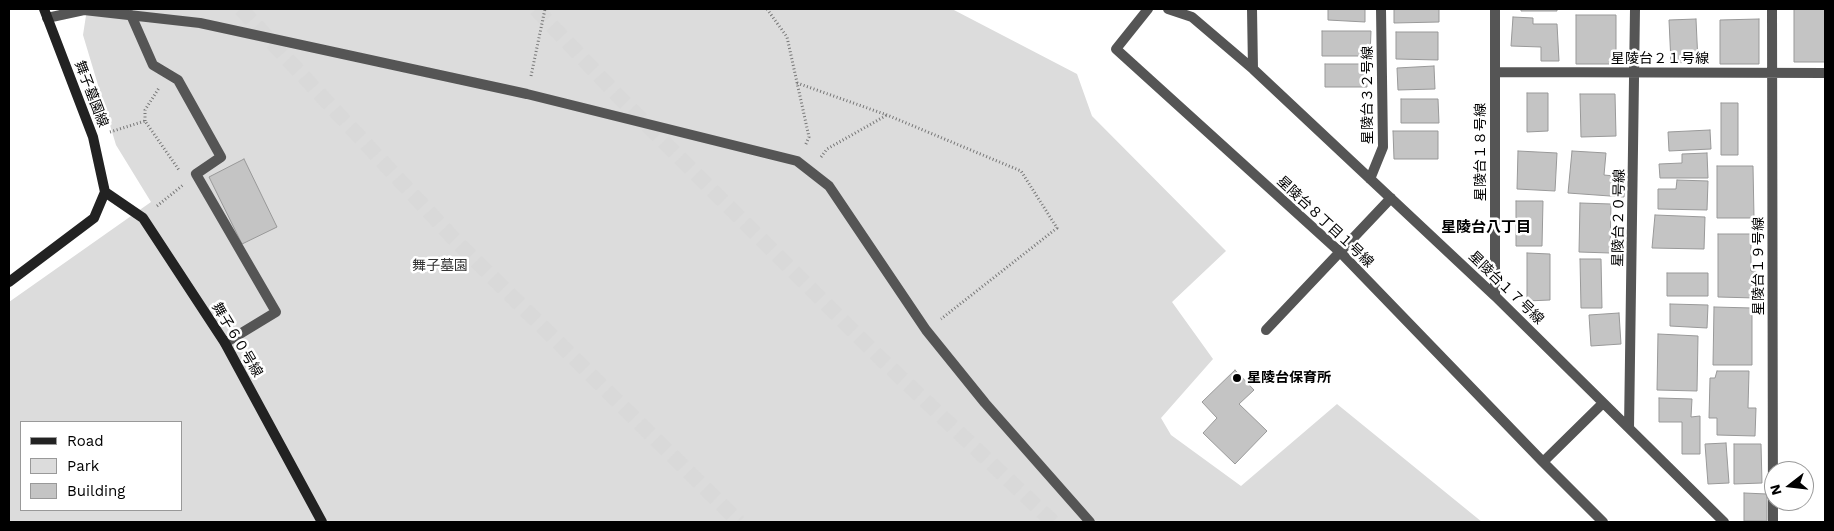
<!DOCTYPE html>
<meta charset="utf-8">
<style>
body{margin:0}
#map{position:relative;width:1834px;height:531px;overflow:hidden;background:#fff;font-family:"Work Sans",sans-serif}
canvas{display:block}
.frame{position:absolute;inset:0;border:10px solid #000;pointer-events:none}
.legend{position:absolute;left:20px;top:421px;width:162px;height:90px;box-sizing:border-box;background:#fff;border:1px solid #999;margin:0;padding:6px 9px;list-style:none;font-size:15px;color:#000}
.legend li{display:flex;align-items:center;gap:10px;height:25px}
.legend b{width:25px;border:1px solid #999}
.north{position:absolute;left:1764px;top:461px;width:50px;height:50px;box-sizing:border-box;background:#fff;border:1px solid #999;border-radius:50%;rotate:254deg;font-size:14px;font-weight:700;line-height:20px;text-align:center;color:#000}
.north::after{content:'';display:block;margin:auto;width:18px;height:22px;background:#000;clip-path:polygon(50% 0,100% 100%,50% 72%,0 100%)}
</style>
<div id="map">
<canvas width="1834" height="531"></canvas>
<div class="frame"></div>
<ul class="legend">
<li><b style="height:6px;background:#222"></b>Road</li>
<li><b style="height:14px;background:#dcdcdc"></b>Park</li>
<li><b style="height:14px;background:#c4c4c4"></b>Building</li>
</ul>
<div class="north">N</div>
</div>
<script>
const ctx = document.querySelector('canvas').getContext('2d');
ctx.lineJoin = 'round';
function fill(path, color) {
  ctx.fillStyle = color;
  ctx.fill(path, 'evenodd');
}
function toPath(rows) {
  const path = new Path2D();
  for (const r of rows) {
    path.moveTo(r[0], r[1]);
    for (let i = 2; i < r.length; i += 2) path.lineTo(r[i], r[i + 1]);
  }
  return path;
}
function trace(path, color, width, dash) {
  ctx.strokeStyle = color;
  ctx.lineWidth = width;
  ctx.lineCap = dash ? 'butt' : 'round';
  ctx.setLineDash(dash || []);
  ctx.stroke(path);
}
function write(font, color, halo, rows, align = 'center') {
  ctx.font = font + ' "Work Sans","Noto Sans JP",sans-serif';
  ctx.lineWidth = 5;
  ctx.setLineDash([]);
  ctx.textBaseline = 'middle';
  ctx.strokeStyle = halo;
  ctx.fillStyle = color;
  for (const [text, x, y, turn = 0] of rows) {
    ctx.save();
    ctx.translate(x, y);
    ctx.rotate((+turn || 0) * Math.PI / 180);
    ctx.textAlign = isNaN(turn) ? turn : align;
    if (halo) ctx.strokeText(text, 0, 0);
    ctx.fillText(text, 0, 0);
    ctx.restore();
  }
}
fill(toPath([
 [87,9,952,9,1077,74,1092,116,1226,251,1172,302,1213,359,1161,418,1171,435,1241,486,1337,404,1482,522,9,522,9,302,151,202,116,145,83,35],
 [21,422,181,422,181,510,21,510]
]), '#dcdcdc');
const building = toPath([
 [1328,9,1365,9,1365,22,1328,20,1328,9],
 [1394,9,1439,9,1439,22,1394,23,1394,9],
 [1521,9,1557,9,1557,11,1521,11,1521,9],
 [1794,9,1825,9,1825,62,1794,62,1794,9],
 [1576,15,1616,15,1616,64,1576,64,1576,15],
 [1513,17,1533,18,1533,24,1557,24,1559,61,1541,61,1541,47,1511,46,1513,17],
 [1696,19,1698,62,1671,63,1669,20,1696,19],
 [1759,19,1759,64,1720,64,1720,20,1759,19],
 [1322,31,1371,31,1370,56,1322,56,1322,31],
 [1396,32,1438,32,1438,60,1396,59,1396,32],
 [1325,64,1366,64,1367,87,1325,87,1325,64],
 [1434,66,1435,89,1398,90,1397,68,1434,66],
 [1527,93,1548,93,1548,131,1527,132,1527,93],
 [1580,94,1615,94,1616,136,1581,137,1580,94],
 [1401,99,1438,99,1439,123,1401,123,1401,99],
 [1721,103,1738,103,1738,155,1721,155,1721,103],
 [1710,130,1711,149,1669,151,1668,132,1710,130],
 [1393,131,1438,131,1438,159,1394,159,1393,131],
 [1518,151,1557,153,1555,191,1517,189,1518,151],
 [1572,151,1606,153,1604,175,1625,177,1624,197,1568,193,1572,151],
 [1707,153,1708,178,1660,178,1659,164,1682,163,1682,154,1707,153],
 [244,159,277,227,242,244,209,177,244,159],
 [1717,166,1753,166,1754,218,1717,218,1717,166],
 [1677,180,1708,181,1707,210,1658,209,1658,189,1676,189,1677,180],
 [1516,201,1543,201,1542,246,1516,246,1516,201],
 [1580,203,1611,204,1610,253,1579,252,1580,203],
 [1655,215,1705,217,1704,249,1652,248,1655,215],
 [1718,234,1751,234,1751,271,1756,271,1756,298,1718,297,1718,234],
 [1527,253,1550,254,1550,300,1527,301,1527,253],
 [1580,259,1601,259,1602,308,1581,308,1580,259],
 [1667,273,1708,273,1708,296,1667,296,1667,273],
 [1670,304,1708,305,1707,328,1670,326,1670,304],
 [1714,307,1752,308,1752,365,1713,365,1714,307],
 [1619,313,1621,344,1591,346,1589,315,1619,313],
 [1658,334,1698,336,1697,391,1657,390,1658,334],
 [1235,370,1254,390,1239,404,1267,431,1235,464,1203,433,1217,418,1202,402,1235,370],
 [1717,371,1749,371,1748,408,1756,408,1755,436,1717,435,1717,418,1709,418,1710,378,1715,378,1717,371],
 [1659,398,1692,399,1691,417,1700,416,1700,454,1682,454,1682,422,1659,422,1659,398],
 [1726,443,1729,483,1708,484,1705,444,1726,443],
 [1734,444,1761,444,1762,483,1734,484,1734,444],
 [1744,493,1767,494,1767,521,1744,521,1744,493]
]);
fill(building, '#c4c4c4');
trace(building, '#999', 1);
trace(toPath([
 [241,9,454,239,739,522],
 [536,9,618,96,877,355,1053,522]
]), '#d9d9d9', 15, [15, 8]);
trace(toPath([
 [767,9,787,37,809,137,805,146],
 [531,76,545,9],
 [797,83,887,115,1021,171,1057,228,941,319],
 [145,121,145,110,159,88],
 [110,132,145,121,179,170],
 [821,157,827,149,887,115],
 [157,206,183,185]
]), '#777', 3, [1, 2.5]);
trace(toPath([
 [1148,9,1116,49,1341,253,1543,462,1602,404],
 [1168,9,1192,17,1253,69,1495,296,1724,522],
 [1252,9,1253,69],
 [1495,9,1495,296],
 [1772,9,1773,522],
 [131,15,153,65,178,80,221,157,196,174,276,312,225,343],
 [47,18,84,10,200,23,527,94,797,161,829,186,926,330,985,403,1090,522],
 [1495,72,1825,73],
 [1370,179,1383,147,1381,9],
 [1266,330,1391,198],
 [1629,428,1635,9],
 [1543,462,1603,522]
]), '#555', 10);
trace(toPath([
 [44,9,93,137,105,192],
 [105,192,143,218,225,343,322,522],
 [9,282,94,218,105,192]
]), '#222', 10);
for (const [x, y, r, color] of [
 [1237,378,5,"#000"]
]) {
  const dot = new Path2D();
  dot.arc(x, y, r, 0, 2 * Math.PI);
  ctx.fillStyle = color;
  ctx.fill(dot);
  trace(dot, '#fff', 2);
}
write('14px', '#000', '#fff', [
 ["星陵台２１号線",1660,59],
 ["舞子墓園線",91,94,69],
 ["星陵台３２号線",1368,95,-90],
 ["星陵台１８号線",1481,152,-90],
 ["星陵台２０号線",1619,218,-89],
 ["星陵台８丁目１号線",1325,222,43],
 ["星陵台１９号線",1759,266,-90],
 ["星陵台１７号線",1506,288,44],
 ["舞子６０号線",237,340,59]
]);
write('14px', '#333', '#fff', [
 ["舞子墓園",440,266]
]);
write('bold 14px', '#000', '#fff', [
 ["星陵台保育所",1247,378]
], 'left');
write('bold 15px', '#000', '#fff', [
 ["星陵台八丁目",1486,228]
]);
</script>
